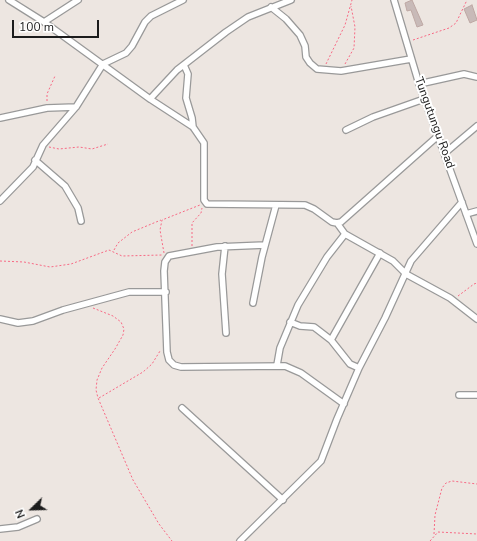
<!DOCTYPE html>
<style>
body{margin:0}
#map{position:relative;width:477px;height:541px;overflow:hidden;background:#ede6e1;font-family:"Nunito Sans",sans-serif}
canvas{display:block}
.north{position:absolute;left:12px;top:489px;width:40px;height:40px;-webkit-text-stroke:3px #fff;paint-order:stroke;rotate:247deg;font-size:11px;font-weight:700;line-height:16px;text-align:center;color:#1c1c1c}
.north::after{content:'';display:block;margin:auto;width:14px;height:18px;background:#1c1c1c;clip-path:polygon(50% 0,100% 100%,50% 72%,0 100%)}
.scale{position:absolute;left:12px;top:20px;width:87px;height:18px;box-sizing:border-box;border:2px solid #1c1c1c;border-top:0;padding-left:5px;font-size:12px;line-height:14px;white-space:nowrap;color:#1c1c1c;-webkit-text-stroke:3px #fff;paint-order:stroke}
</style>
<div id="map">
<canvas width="477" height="541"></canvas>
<div class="north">N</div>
<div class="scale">100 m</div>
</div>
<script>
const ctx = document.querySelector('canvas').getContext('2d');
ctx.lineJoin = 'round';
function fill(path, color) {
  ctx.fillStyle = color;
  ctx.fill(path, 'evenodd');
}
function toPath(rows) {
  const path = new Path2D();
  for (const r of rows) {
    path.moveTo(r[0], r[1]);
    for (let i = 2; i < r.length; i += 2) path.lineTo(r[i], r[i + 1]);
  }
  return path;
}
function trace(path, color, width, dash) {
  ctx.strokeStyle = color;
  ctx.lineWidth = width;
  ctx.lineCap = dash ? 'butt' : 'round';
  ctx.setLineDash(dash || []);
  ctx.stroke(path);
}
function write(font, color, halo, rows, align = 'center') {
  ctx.font = font + ' "Nunito Sans",sans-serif';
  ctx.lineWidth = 4;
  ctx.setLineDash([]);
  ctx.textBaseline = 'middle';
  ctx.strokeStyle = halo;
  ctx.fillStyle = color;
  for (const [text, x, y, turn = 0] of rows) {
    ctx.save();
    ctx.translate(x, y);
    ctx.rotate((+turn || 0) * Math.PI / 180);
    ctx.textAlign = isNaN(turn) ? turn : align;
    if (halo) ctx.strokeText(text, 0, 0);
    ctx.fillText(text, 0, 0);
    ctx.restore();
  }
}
const building = toPath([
 [412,0,423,25,417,27,411,10,407,11,405,3,412,0],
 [472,5,477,20,470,23,464,9,472,5]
]);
fill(building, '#c8bab8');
trace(building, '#bea8a4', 1);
const minor = toPath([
 [9,0,44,22,150,99,193,127,204,143,204,200,207,204,305,205,314,209,332,222,337,223,341,222,439,135],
 [394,0,419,84,477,244],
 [271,7,286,19,300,35,305,46,306,57,310,63,317,69,341,71,411,59],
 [44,22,78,0],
 [184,65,188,74,186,98,192,118,193,127],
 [419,84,464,74,477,77],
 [150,99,177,70,226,32,248,17,291,0],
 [0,118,47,108,76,107],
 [346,130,373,117,424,99],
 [445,153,477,126],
 [35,160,65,186,78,208,81,221],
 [0,201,33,167,43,145,76,107,103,64,126,53,132,46,145,22,151,16,183,0],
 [466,214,477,211],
 [337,223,345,234,393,261,406,274,450,298,477,319],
 [265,245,217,247,169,256,165,262,164,271,167,352,169,360,174,365,181,367,285,366,301,373,344,404],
 [225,246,222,274,226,333],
 [253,303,262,257,276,205],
 [0,319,18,323,33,321,63,310,129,292,166,292],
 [290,322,300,326,314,327,318,330,331,340,350,364,359,368],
 [331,340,380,253],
 [277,365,280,348,298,305,327,257,345,234],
 [459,395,477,395],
 [182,408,283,500],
 [0,529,18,527,37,519],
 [240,541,321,461,337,419,359,368,385,318,411,261,462,202]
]);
trace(minor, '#999', 8);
trace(toPath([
 [413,40,449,28,456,23,467,0],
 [326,64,345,25,352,0],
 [345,64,354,48,355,27,351,6],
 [47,101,47,94,55,76],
 [49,147,59,149,79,147,92,149,108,144],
 [192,246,192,223,201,213,202,208],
 [114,250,118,243,132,232,161,220],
 [164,253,160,230,162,220,200,205],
 [0,261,24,262,50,267,71,264,109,250,122,256,162,255],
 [458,296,474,284,477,283],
 [93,308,113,316,121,322,124,329,123,335,115,349,102,368,97,380,96,390,98,398,133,480,159,524,172,541],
 [99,398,143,372,152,364,160,351],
 [434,534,435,515,442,488,446,483,452,481,477,484],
 [430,541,438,532,477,534]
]), '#f76984', 1, [2, 2]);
trace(minor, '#fff', 5.5);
write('12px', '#1c1c1c', '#fff', [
 ["Tungutungu Road",434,123,70]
]);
</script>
